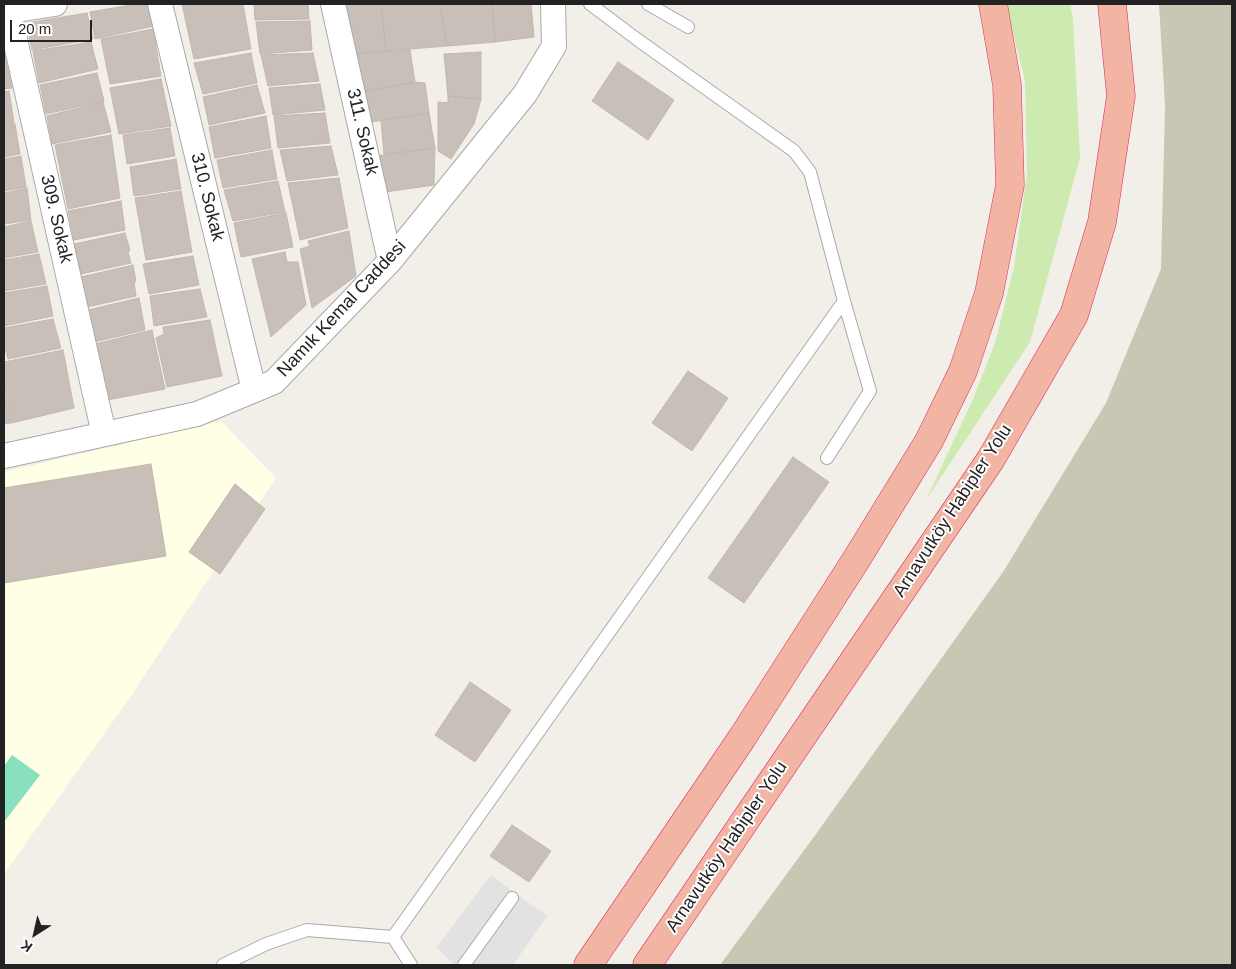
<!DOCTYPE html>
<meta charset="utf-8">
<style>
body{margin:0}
#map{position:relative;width:1236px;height:969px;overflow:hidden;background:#f2efe9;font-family:Helvetica,sans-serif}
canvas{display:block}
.frame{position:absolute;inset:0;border:5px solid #222;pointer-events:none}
.north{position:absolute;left:10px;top:909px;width:50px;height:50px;-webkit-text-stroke:4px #fff;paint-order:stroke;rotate:215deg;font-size:14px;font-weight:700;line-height:20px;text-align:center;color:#222}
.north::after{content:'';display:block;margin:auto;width:18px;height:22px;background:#222;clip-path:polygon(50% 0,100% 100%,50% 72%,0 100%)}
.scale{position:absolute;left:10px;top:20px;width:82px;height:22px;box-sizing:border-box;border:2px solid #222;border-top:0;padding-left:6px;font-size:15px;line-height:18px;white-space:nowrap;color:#222;-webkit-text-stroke:4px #fff;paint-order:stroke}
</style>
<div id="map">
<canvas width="1236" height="969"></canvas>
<div class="frame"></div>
<div class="north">K</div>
<div class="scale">20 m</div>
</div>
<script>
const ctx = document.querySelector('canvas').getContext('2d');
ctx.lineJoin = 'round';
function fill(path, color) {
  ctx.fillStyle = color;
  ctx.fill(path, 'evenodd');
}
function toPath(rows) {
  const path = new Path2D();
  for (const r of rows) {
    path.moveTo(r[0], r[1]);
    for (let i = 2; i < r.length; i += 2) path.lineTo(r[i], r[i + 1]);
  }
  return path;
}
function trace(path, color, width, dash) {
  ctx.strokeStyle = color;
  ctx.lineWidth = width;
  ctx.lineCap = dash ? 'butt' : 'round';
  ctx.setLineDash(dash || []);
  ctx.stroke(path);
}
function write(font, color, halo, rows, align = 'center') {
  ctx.font = font + ' Helvetica,sans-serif';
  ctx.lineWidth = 4;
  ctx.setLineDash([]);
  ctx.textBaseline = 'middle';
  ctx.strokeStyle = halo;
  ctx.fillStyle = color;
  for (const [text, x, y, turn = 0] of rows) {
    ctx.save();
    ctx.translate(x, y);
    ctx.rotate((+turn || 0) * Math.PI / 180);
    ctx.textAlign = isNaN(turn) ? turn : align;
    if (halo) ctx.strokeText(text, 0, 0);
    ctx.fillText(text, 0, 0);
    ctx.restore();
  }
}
fill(toPath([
 [221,421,276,478,204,585,131,696,4,874,4,472]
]), '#ffffe5');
fill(toPath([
 [1159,4,1232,4,1232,965,720,965,816,834,1003,572,1106,403,1161,269,1165,105]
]), '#c7c7b4');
fill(toPath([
 [1006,4,1070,4,1073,18,1080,158,1030,342,926,500,973,399,995,343,1014,267,1027,174,1025,81]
]), '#cdebb0');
fill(toPath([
 [12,755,40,775,4,822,4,766]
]), '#88e0be');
fill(toPath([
 [491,875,547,916,513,965,454,965,437,947]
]), '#e2e2e2');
const building = toPath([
 [137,4,150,4,154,26,95,39,90,12,137,4],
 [182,4,243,4,251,49,194,59,182,4],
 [254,4,308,4,309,19,255,20,254,4],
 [344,4,381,4,386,51,352,54,344,4],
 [381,4,440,4,447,46,386,51,381,4],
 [440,4,492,4,495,42,447,46,440,4],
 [492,4,531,4,534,37,495,42,492,4],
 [87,13,93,39,32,50,27,23,87,13],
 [310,21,312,50,260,54,256,22,310,21],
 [153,29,161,76,110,84,101,39,153,29],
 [91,42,98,69,39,83,33,51,91,42],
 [410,50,415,82,359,92,352,54,410,50],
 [4,52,12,88,4,89,4,52],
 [481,52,481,99,448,96,444,54,481,52],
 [251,53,257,83,203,94,194,63,251,53],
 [313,53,319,81,268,86,261,55,313,53],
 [618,62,674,100,648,140,592,101,618,62],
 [97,73,104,101,46,114,40,85,97,73],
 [161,79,171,126,119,134,110,88,161,79],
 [415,82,425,83,429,113,365,123,359,92,415,82],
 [320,84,325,110,273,115,269,88,320,84],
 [257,85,265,113,209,125,203,97,257,85],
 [9,91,14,123,4,125,4,92,9,91],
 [448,96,481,99,474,124,451,159,438,151,438,102,448,103,448,96],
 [103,102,111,132,52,144,47,116,103,102],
 [325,113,330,143,278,148,274,116,325,113],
 [429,113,435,148,384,154,381,120,429,113],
 [266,116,271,148,215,158,209,127,266,116],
 [15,124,20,154,4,157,4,126,15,124],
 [170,128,175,156,127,164,123,135,170,128],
 [111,135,120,198,68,209,55,145,111,135],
 [331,146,338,175,287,181,280,150,331,146],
 [435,148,434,185,385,192,376,156,435,148],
 [272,150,277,179,223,188,217,160,272,150],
 [21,156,26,187,4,191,4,159,21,156],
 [176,159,181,189,134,196,130,167,176,159],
 [339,178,348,228,300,240,288,183,339,178],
 [278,181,285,212,233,221,224,190,278,181],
 [27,188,31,220,4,224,4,193,27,188],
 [181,191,192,252,146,260,135,198,181,191],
 [121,201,125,230,74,240,68,211,121,201],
 [286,213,293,247,241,257,234,223,286,213],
 [31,221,38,252,4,258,4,227,31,221],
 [349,231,356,276,312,308,300,249,310,246,308,241,349,231],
 [125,233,130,250,128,252,131,263,81,274,74,244,125,233],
 [285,252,287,262,298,262,306,305,271,337,252,259,285,252],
 [39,254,46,284,4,291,4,260,39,254],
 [193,256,199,285,149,294,143,264,193,256],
 [133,265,136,281,134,282,136,296,87,307,81,277,133,265],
 [47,286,53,316,4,326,4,293,47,286],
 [200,289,207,317,154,326,150,296,200,289],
 [139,298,145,330,94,342,88,310,139,298],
 [53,319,61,348,8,359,4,344,4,328,53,319],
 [210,320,222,376,167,387,156,338,164,334,163,327,210,320],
 [152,330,165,389,107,400,95,344,152,330],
 [63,350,74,408,12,423,4,382,4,362,63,350],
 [688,371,728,398,692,451,652,423,688,371],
 [4,389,11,423,4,424,4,389],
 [793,457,829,482,744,603,708,578,793,457],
 [151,464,166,556,4,583,4,488,151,464],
 [235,484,265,509,220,574,189,552,235,484],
 [470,682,511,710,475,762,435,735,470,682],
 [512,825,551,851,529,882,490,856,512,825]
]);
fill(building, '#c7bfb8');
trace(building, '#c4b6ab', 1);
const service = toPath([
 [590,4,638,40,794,151,810,172,844,301,870,391,827,458],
 [648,4,688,27],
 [393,937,411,965],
 [223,965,266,944,307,930,393,937,844,301],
 [464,965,512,898]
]);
const minor = toPath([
 [7,4,104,434],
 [160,4,254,390],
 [333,4,390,261],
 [4,12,55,4],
 [4,456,197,414,274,382,390,261,525,94,554,46,553,4]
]);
const trunk = toPath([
 [588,965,742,738,856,560,929,441,963,371,989,293,1010,185,1007,85,993,4],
 [647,965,991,459,1074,315,1102,222,1121,96,1112,4]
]);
trace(service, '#a9a9a9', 14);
trace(minor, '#a9a9a9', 26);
trace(trunk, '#dc2a67', 29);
trace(service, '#fff', 12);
trace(minor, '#fff', 24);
trace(trunk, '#f2b4a3', 28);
write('18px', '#222', '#fff', [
 ["311. Sokak",362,132,77],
 ["310. Sokak",207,197,76],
 ["309. Sokak",56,219,77],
 ["Namık Kemal Caddesi",342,309,-47],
 ["Arnavutköy Habipler Yolu",953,511,-57],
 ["Arnavutköy Habipler Yolu",727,847,-56]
]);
</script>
